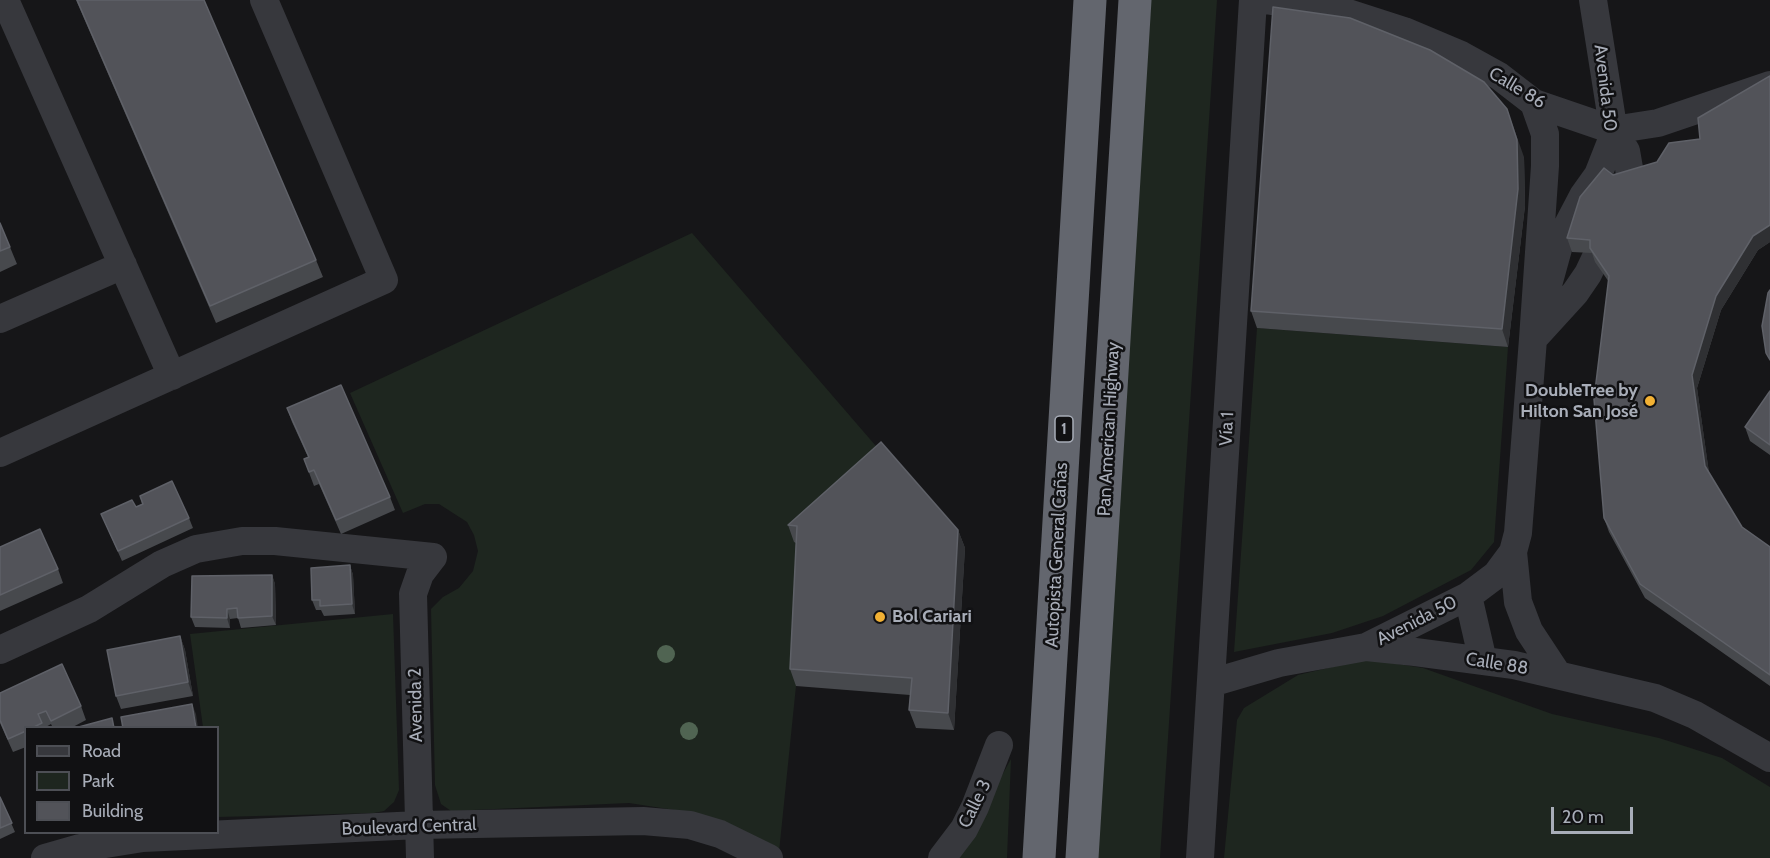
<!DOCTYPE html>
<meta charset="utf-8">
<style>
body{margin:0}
#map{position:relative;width:1770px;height:858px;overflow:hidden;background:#161618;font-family:Cabin,sans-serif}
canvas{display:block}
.legend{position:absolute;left:24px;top:726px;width:195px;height:108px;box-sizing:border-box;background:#111113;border:2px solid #4d4f55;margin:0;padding:8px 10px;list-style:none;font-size:18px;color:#a8adb8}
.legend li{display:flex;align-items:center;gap:12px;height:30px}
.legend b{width:30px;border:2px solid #4d4f55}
.scale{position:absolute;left:1551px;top:807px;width:82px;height:27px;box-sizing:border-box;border:3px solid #a8adb8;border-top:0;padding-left:8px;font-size:18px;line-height:21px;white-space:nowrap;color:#a8adb8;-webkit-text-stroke:4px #111113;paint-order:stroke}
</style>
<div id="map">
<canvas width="1770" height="858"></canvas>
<ul class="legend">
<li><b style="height:8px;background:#37383d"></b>Road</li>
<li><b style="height:16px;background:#1e261f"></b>Park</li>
<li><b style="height:16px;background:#525359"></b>Building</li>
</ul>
<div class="scale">20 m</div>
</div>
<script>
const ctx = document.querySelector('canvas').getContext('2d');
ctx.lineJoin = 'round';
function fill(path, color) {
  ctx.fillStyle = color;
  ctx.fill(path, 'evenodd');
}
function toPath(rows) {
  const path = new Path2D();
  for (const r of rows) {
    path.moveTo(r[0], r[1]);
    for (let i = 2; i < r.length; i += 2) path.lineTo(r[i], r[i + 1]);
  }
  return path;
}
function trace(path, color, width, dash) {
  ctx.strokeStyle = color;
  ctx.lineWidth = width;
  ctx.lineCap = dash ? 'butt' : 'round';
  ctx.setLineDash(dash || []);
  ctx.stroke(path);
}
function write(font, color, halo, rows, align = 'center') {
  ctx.font = font + ' Cabin,sans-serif';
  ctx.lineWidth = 5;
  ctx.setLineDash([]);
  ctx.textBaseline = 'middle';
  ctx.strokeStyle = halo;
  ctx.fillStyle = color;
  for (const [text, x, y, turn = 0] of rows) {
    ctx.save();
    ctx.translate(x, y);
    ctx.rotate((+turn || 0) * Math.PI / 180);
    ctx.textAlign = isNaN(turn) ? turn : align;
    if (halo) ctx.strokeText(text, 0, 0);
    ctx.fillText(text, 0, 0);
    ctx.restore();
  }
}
fill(toPath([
 [1151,0,1217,0,1160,858,1094,858],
 [692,233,888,460,795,542,803,544,796,686,779,852,681,811,629,803,451,811,441,804,435,785,431,609,443,597,459,588,473,571,478,551,474,535,467,522,439,504,425,504,403,513,350,393],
 [1257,328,1508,347,1494,542,1471,570,1383,616,1332,633,1234,652],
 [393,614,399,790,394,802,384,811,374,813,218,817,218,728,203,727,190,634],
 [1366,659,1423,668,1552,714,1659,738,1722,758,1770,787,1770,858,1224,858,1237,720,1244,708,1298,675],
 [1011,759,1007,858,956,858]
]), '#1e261f');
trace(toPath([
 [5,0,172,376],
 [1265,0,1348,13,1404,31,1461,55,1499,76,1534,103,1613,130,1658,123,1770,85],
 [1534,103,1545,134,1545,166,1533,339,1561,238,1583,196,1598,175,1611,142,1612,120,1593,0],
 [0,319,123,265],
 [0,453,384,280,264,0],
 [1513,552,1518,602,1529,631,1558,675],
 [1468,596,1483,661],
 [1366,647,1468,596,1496,575,1513,552,1518,533,1533,339,1575,293,1588,274,1623,200,1630,174,1626,151,1613,130],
 [0,650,89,609,162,564,196,549,242,541,275,541,433,557],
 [1211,683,1279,663,1366,647,1415,652,1514,665,1655,698,1695,715,1770,758],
 [45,858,80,848,143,838,419,825,643,821,690,825,720,834,769,858],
 [420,858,413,594,420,574,433,557],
 [942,858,964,829,975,807,999,745],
 [1200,858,1253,0]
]), '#37383d', 28);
trace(toPath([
 [1039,858,1090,0],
 [1082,858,1135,0]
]), '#63666e', 33);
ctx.fillStyle = '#506452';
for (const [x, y] of [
 [666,654],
 [689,731]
]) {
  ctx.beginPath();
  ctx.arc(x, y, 9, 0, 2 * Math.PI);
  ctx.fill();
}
fill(toPath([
 [76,0,204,0,316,260,323,277,216,323],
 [1770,76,1770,242,1758,250,1721,310,1697,388,1709,473,1742,527,1770,547,1770,686,1645,598,1609,532,1604,518,1609,282,1595,262,1592,253,1572,252,1567,238,1613,175,1657,162,1700,139],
 [1524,157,1525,206,1508,347,1257,328,1251,311],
 [0,223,17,264,0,272],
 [1770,391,1770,455,1750,441,1745,427],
 [287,408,390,497,395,510,341,534,319,484,314,486,304,459,308,457,292,422],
 [140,496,189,518,193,528,122,561,101,514,136,507,142,504],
 [788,525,958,530,965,548,954,730,916,728,909,710,910,695,796,686,790,669,796,543,794,542],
 [0,547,58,569,63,583,0,611],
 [350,565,353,575,355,614,324,616,321,610,316,610,312,600],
 [272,575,275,584,276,625,241,628,238,618,230,619,230,628,195,627,191,617],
 [180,636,185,650,193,696,121,709,116,696],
 [0,693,81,706,86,720,71,728,53,728,51,724,44,728,26,728,26,747,13,752,0,723],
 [0,797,15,832,0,839]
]), '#47494d');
fill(toPath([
 [1507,109,1524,157,1525,206,1508,347,1502,329],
 [1770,225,1770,242,1758,250,1721,310,1697,388,1710,480,1705,466,1692,375,1716,296,1753,236],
 [958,530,965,548,954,730,948,713],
 [350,565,353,575,355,614,352,604],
 [272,575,275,584,276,625,272,616],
 [227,609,230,619,230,628,227,618],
 [180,636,185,650,193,696,188,682],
 [192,704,196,714,198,728,196,728]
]), '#2f3033');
const building = toPath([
 [77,0,204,0,316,260,210,306,77,0],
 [1273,7,1350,18,1430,50,1484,82,1507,109,1517,140,1518,189,1502,329,1251,311,1273,7],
 [1770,76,1770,225,1753,236,1716,296,1692,375,1705,466,1742,527,1770,547,1770,675,1640,584,1604,518,1594,399,1609,276,1590,248,1590,240,1567,238,1580,197,1604,168,1613,175,1657,162,1669,143,1700,139,1698,118,1770,76],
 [0,223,10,247,0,251,0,223],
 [1770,290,1770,360,1766,353,1762,326,1768,293,1770,290],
 [341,385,390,497,336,520,314,470,309,472,304,459,309,457,287,408,341,385],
 [1770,391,1770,445,1745,427,1770,391],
 [881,442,958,530,948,713,909,710,912,678,790,669,797,526,788,525,881,442],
 [172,481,189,518,118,551,101,514,132,500,136,507,143,504,140,496,172,481],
 [40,529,58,569,0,595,0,547,40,529],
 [350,565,352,604,320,606,320,600,312,600,311,568,350,565],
 [272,575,272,616,238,618,237,608,227,609,227,618,191,617,192,576,272,575],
 [180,636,188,682,116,696,107,650,180,636],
 [62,664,81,706,51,721,46,711,38,714,42,723,32,728,26,728,26,731,8,739,0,720,0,693,62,664],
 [192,704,196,728,123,728,121,717,192,704],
 [112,718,114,728,75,728,112,718],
 [0,797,12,823,0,828,0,797]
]);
fill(building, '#525359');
trace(building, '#5f6168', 1.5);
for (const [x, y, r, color] of [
 [1650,401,6,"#f2b134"],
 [880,617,6,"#f2b134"]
]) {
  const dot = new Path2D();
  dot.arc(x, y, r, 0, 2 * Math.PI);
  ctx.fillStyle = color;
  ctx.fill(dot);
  trace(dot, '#111113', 2);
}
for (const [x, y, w] of [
 [1064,429,18]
]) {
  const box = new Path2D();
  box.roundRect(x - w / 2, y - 13, w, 26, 4.5);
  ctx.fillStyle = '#111113';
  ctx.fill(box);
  trace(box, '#a8adb8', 1.5);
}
write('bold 16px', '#a8adb8', null, [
 ["1",1064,429]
]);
write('18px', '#a8adb8', '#111113', [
 ["Calle 86",1517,88,31],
 ["Avenida 50",1605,88,83],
 ["Pan American Highway",1109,429,-87],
 ["Vía 1",1227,429,-87],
 ["Autopista General Cañas",1057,555,-87],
 ["Avenida 50",1417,621,-27],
 ["Calle 88",1497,664,9],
 ["Avenida 2",416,705,-91],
 ["Calle 3",975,804,-64],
 ["Boulevard Central",409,827,-2]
]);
write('bold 18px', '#a8adb8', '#111113', [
 ["DoubleTree by",1638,391],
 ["Hilton San José",1638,412],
 ["Bol Cariari",892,617,"left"]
], 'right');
</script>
